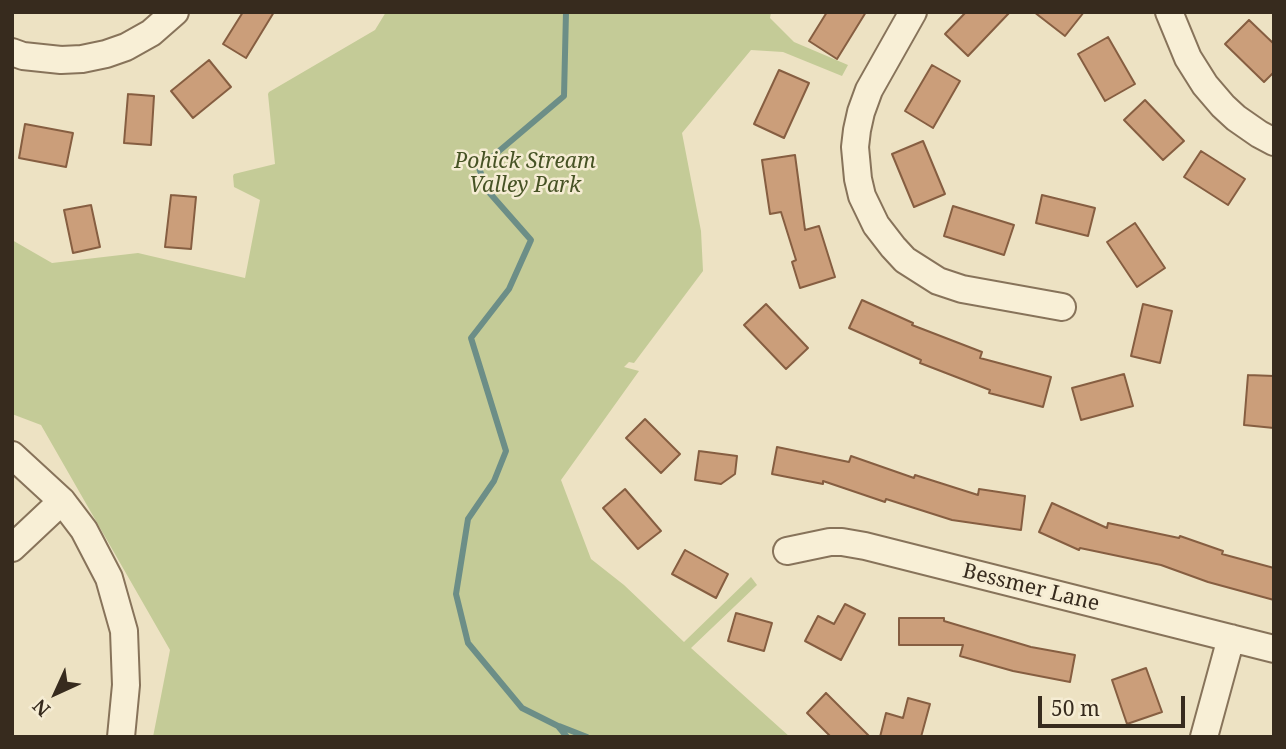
<!DOCTYPE html>
<style>
body{margin:0}
#map{position:relative;width:1286px;height:749px;overflow:hidden;background:#ede2c3;font-family:"Noto Serif",serif}
canvas{display:block}
.frame{position:absolute;inset:0;border:14px solid #372b1e;pointer-events:none}
.north{position:absolute;left:21px;top:658px;width:70px;height:70px;-webkit-text-stroke:5px #f5ecd3;paint-order:stroke;rotate:225deg;font-size:19px;font-weight:700;line-height:28px;text-align:center;color:#372b1e}
.north::after{content:'';display:block;margin:auto;width:24px;height:32px;background:#372b1e;clip-path:polygon(50% 0,100% 100%,50% 72%,0 100%)}
.scale{position:absolute;left:1038px;top:696px;width:147px;height:32px;box-sizing:border-box;border:4px solid #372b1e;border-top:0;padding-left:9px;font-size:21px;line-height:24px;white-space:nowrap;color:#372b1e;-webkit-text-stroke:5px #f5ecd3;paint-order:stroke}
</style>
<div id="map">
<canvas width="1286" height="749"></canvas>
<div class="frame"></div>
<div class="north">N</div>
<div class="scale">50 m</div>
</div>
<script>
const ctx = document.querySelector('canvas').getContext('2d');
ctx.lineJoin = 'round';
function fill(path, color) {
  ctx.fillStyle = color;
  ctx.fill(path, 'evenodd');
}
function toPath(rows) {
  const path = new Path2D();
  for (const r of rows) {
    path.moveTo(r[0], r[1]);
    for (let i = 2; i < r.length; i += 2) path.lineTo(r[i], r[i + 1]);
  }
  return path;
}
function trace(path, color, width, dash) {
  ctx.strokeStyle = color;
  ctx.lineWidth = width;
  ctx.lineCap = dash ? 'butt' : 'round';
  ctx.setLineDash(dash || []);
  ctx.stroke(path);
}
function write(font, color, halo, rows, align = 'center') {
  ctx.font = font + ' "Noto Serif",serif';
  ctx.lineWidth = 5;
  ctx.setLineDash([]);
  ctx.textBaseline = 'middle';
  ctx.strokeStyle = halo;
  ctx.fillStyle = color;
  for (const [text, x, y, turn = 0] of rows) {
    ctx.save();
    ctx.translate(x, y);
    ctx.rotate((+turn || 0) * Math.PI / 180);
    ctx.textAlign = isNaN(turn) ? turn : align;
    if (halo) ctx.strokeText(text, 0, 0);
    ctx.fillText(text, 0, 0);
    ctx.restore();
  }
}
fill(toPath([
 [386,12,771,12,770,18,794,42,848,65,842,76,783,52,751,50,682,133,701,231,703,271,634,363,629,362,624,367,639,371,561,480,591,559,624,585,684,642,751,577,757,585,691,648,790,737,153,737,170,650,41,425,12,414,12,240,52,263,138,253,245,278,260,200,234,187,233,176,234,174,275,164,268,94,269,92,375,30]
]), '#c4cb97');
trace(toPath([
 [566,12,564,96,479,168,487,190,531,240,509,289,471,338,506,451,494,481,468,519,456,594,468,643,522,708,558,726,567,737],
 [559,726,587,737]
]), '#6c8e87', 6);
const building = toPath([
 [243,12,274,12,246,58,223,44,243,12],
 [827,12,866,12,837,59,809,41,827,12],
 [966,12,1010,12,968,56,945,34,966,12],
 [1034,12,1084,12,1065,36,1034,12],
 [1249,20,1274,44,1274,72,1264,82,1225,44,1249,20],
 [1108,37,1135,84,1105,101,1078,54,1108,37],
 [209,60,231,87,193,118,171,91,209,60],
 [932,65,960,81,933,128,905,111,932,65],
 [779,70,809,83,784,138,754,124,779,70],
 [128,94,154,96,151,145,124,143,128,94],
 [1145,100,1184,141,1163,160,1124,120,1145,100],
 [25,124,73,133,66,167,19,158,25,124],
 [923,141,945,194,914,207,892,154,923,141],
 [1201,151,1245,179,1228,205,1184,177,1201,151],
 [795,155,805,230,819,226,835,277,800,288,792,262,796,260,781,212,770,214,762,160,795,155],
 [171,195,196,197,191,249,165,247,171,195],
 [1042,195,1095,208,1088,236,1036,223,1042,195],
 [91,205,100,247,73,253,64,210,91,205],
 [953,206,1014,225,1004,255,944,236,953,206],
 [1135,223,1165,268,1137,287,1107,242,1135,223],
 [862,300,913,323,912,325,982,352,980,358,1051,377,1043,407,989,393,990,390,920,363,921,360,849,328,862,300],
 [766,304,808,348,786,369,744,325,766,304],
 [1143,304,1172,311,1160,363,1131,356,1143,304],
 [1124,374,1133,406,1081,420,1072,388,1124,374],
 [1248,375,1274,376,1274,428,1244,425,1248,375],
 [645,419,680,454,661,473,626,438,645,419],
 [777,447,849,462,851,456,914,478,915,475,978,495,979,489,1025,496,1021,530,952,520,886,499,885,502,823,481,823,484,772,474,777,447],
 [699,451,737,456,735,474,721,484,695,480,699,451],
 [625,489,661,531,638,549,603,508,625,489],
 [1052,503,1107,528,1108,523,1179,538,1180,536,1223,551,1222,554,1274,568,1274,600,1208,582,1161,565,1080,548,1079,550,1039,532,1052,503],
 [685,550,728,574,716,598,672,574,685,550],
 [845,604,865,614,841,660,805,641,818,616,834,624,845,604],
 [736,613,772,623,764,651,728,641,736,613],
 [899,618,944,618,944,621,1031,647,1075,655,1070,682,1013,671,960,656,963,645,899,645,899,618],
 [1146,668,1162,712,1127,724,1112,680,1146,668],
 [826,693,870,737,831,737,807,713,826,693],
 [908,698,930,704,921,737,880,737,886,713,903,718,908,698]
]);
fill(building, '#cb9e7a');
trace(building, '#865e41', 2);
const minor = toPath([
 [913,12,869,90,861,112,857,130,855,147,858,179,862,196,876,225,893,247,905,260,938,281,962,289,1062,307],
 [1169,12,1188,58,1205,85,1223,106,1236,118,1259,134,1274,142],
 [12,52,23,56,61,60,82,59,106,54,126,47,151,33,175,12],
 [12,455,62,501,84,530,109,578,124,631,126,685,121,737],
 [12,548,62,501],
 [787,551,830,542,842,542,865,546,1274,649],
 [1204,737,1231,638]
]);
trace(minor, '#87735a', 30);
trace(minor, '#f8efd6', 26);
write('italic 21px', '#475325', '#f5ecd3', [
 ["Pohick Stream",525,162],
 ["Valley Park",525,186]
]);
write('21px', '#372b1e', '#f5ecd3', [
 ["Bessmer Lane",1031,588,14]
]);
</script>
